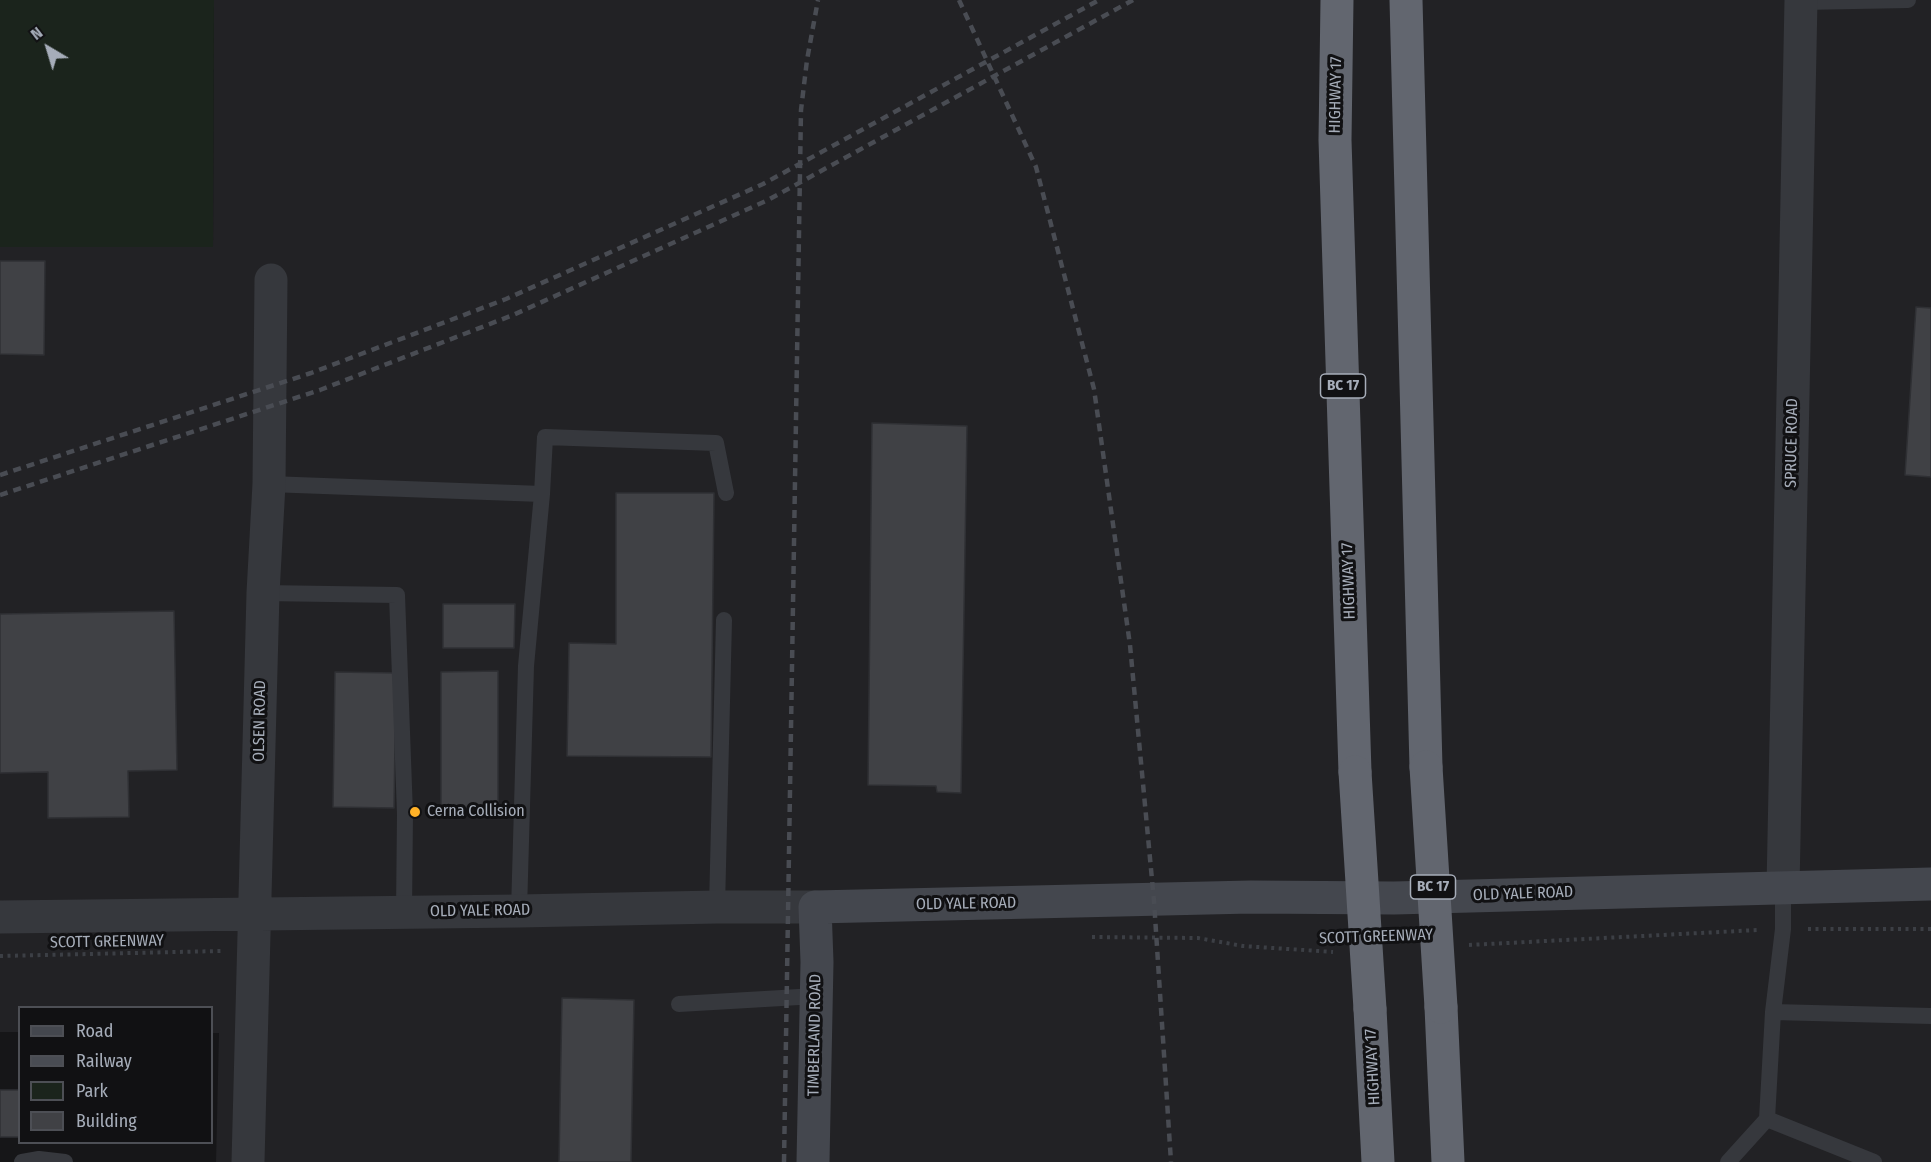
<!DOCTYPE html>
<style>
body{margin:0}
#map{position:relative;width:1931px;height:1162px;overflow:hidden;background:#161618;font-family:"Fira Sans Condensed",sans-serif}
canvas{display:block}
.legend{position:absolute;left:18px;top:1006px;width:195px;height:138px;box-sizing:border-box;background:#111113;border:2px solid #4d4f55;margin:0;padding:8px 10px;list-style:none;font-size:18px;color:#a6adb9}
.legend li{display:flex;align-items:center;gap:12px;height:30px}
.legend b{width:30px;border:2px solid #4d4f55}
.north{position:absolute;left:18px;top:18px;width:60px;height:60px;-webkit-text-stroke:4px #111113;paint-order:stroke;rotate:322deg;font-size:16px;font-weight:700;line-height:24px;text-align:center;color:#a6adb9}
.north::after{content:'';display:block;margin:auto;width:21px;height:27px;background:#a6adb9;clip-path:polygon(50% 0,100% 100%,50% 72%,0 100%)}
</style>
<div id="map">
<canvas width="1931" height="1162"></canvas>
<ul class="legend">
<li><b style="height:8px;background:#44474e"></b>Road</li>
<li><b style="height:8px;background:#494c53"></b>Railway</li>
<li><b style="height:16px;background:#1b241c"></b>Park</li>
<li><b style="height:16px;background:#404145"></b>Building</li>
</ul>
<div class="north">N</div>
</div>
<script>
const ctx = document.querySelector('canvas').getContext('2d');
ctx.lineJoin = 'round';
function fill(path, color) {
  ctx.fillStyle = color;
  ctx.fill(path, 'evenodd');
}
function toPath(rows) {
  const path = new Path2D();
  for (const r of rows) {
    path.moveTo(r[0], r[1]);
    for (let i = 2; i < r.length; i += 2) path.lineTo(r[i], r[i + 1]);
  }
  return path;
}
function trace(path, color, width, dash) {
  ctx.strokeStyle = color;
  ctx.lineWidth = width;
  ctx.lineCap = dash ? 'butt' : 'round';
  ctx.setLineDash(dash || []);
  ctx.stroke(path);
}
function write(font, color, halo, rows, align = 'center') {
  ctx.font = font + ' "Fira Sans Condensed",sans-serif';
  ctx.lineWidth = 6;
  ctx.setLineDash([]);
  ctx.textBaseline = 'middle';
  ctx.strokeStyle = halo;
  ctx.fillStyle = color;
  for (const [text, x, y, turn = 0] of rows) {
    ctx.save();
    ctx.translate(x, y);
    ctx.rotate((+turn || 0) * Math.PI / 180);
    ctx.textAlign = isNaN(turn) ? turn : align;
    if (halo) ctx.strokeText(text, 0, 0);
    ctx.fillText(text, 0, 0);
    ctx.restore();
  }
}
fill(toPath([
 [214,0,1931,0,1931,1162,216,1162,219,1033,212,1033,212,1008,20,1008,19,1032,0,1032,0,247,213,247]
]), '#222225');
fill(toPath([
 [0,0,214,0,213,247,0,247]
]), '#1b241c');
const building = toPath([
 [0,261,45,261,44,355,0,354,0,261],
 [1916,307,1931,308,1931,477,1905,475,1916,307],
 [872,423,967,426,961,793,937,792,936,786,868,785,872,423],
 [616,493,714,493,711,757,567,756,569,643,616,644,616,493],
 [443,604,515,604,514,648,443,648,443,604],
 [174,611,177,770,128,771,129,817,48,818,48,772,0,773,0,614,174,611],
 [498,671,498,809,441,809,441,672,498,671],
 [335,672,396,673,394,808,333,807,335,672],
 [562,998,634,1000,631,1162,559,1162,562,998],
 [0,1090,20,1090,20,1137,0,1137,0,1090]
]);
fill(building, '#404145');
trace(building, '#2f3034', 1.5);
trace(toPath([
 [1808,929,1931,929],
 [1092,937,1198,938,1243,946,1333,952],
 [1469,945,1758,930],
 [0,956,221,951]
]), '#3c3f45', 4, [3, 4.5]);
trace(toPath([
 [1801,2,1908,0],
 [269,484,542,494],
 [263,593,397,595,405,814,404,912],
 [717,907,724,620],
 [519,911,526,666,542,494,545,437,716,443,726,493],
 [679,1004,816,996],
 [1773,1012,1931,1016],
 [1767,1119,1874,1162],
 [22,1162,39,1159,65,1162],
 [1728,1162,1767,1119,1773,1012,1783,929,1783,887]
]), '#36383d', 16);
trace(toPath([
 [1783,887,1801,0],
 [0,917,519,911,717,907,815,907],
 [248,1162,263,593,269,484,271,280]
]), '#36383d', 33);
trace(toPath([
 [813,1162,817,962,815,907,1251,897,1394,898,1931,884]
]), '#44474e', 33);
trace(toPath([
 [1337,0,1335,140,1355,772],
 [1406,0,1426,767],
 [1441,1007,1448,1162],
 [1370,1009,1378,1162]
]), '#62666f', 33);
trace(toPath([
 [959,0,1036,167,1094,389,1130,645,1154,901,1171,1162],
 [0,475,311,373,506,299,763,184,1099,0],
 [0,495,320,390,513,315,768,200,1133,0],
 [784,1162,801,110,807,60,818,0]
]), '#494c53', 4.5, [8, 6]);
trace(toPath([
 [1426,767,1441,1007],
 [1355,772,1370,1009]
]), '#62666f', 33);
for (const [x, y, r, color] of [
 [415,812,6,"#ffb127"]
]) {
  const dot = new Path2D();
  dot.arc(x, y, r, 0, 2 * Math.PI);
  ctx.fillStyle = color;
  ctx.fill(dot);
  trace(dot, '#111113', 2);
}
for (const [x, y, w] of [
 [1343,386,45],
 [1433,887,45]
]) {
  const box = new Path2D();
  box.roundRect(x - w / 2, y - 12, w, 24, 4.5);
  ctx.fillStyle = '#111113';
  ctx.fill(box);
  trace(box, '#a6adb9', 1.5);
}
write('bold 15px', '#a6adb9', null, [
 ["BC 17",1343,386],
 ["BC 17",1433,887]
]);
write('16px', '#a6adb9', '#111113', [
 ["HIGHWAY 17",1336,95,-89],
 ["SPRUCE ROAD",1792,443,-89],
 ["HIGHWAY 17",1349,581,-92],
 ["OLSEN ROAD",260,721,-89],
 ["OLD YALE ROAD",1523,894,-2],
 ["OLD YALE ROAD",966,904,-1],
 ["OLD YALE ROAD",480,911,-1],
 ["SCOTT GREENWAY",1376,937,-2],
 ["SCOTT GREENWAY",107,942,-1],
 ["TIMBERLAND ROAD",815,1035,-89],
 ["HIGHWAY 17",1373,1067,-93]
]);
write('16px', '#a6adb9', '#111113', [
 ["Cerna Collision",427,812]
], 'left');
</script>
